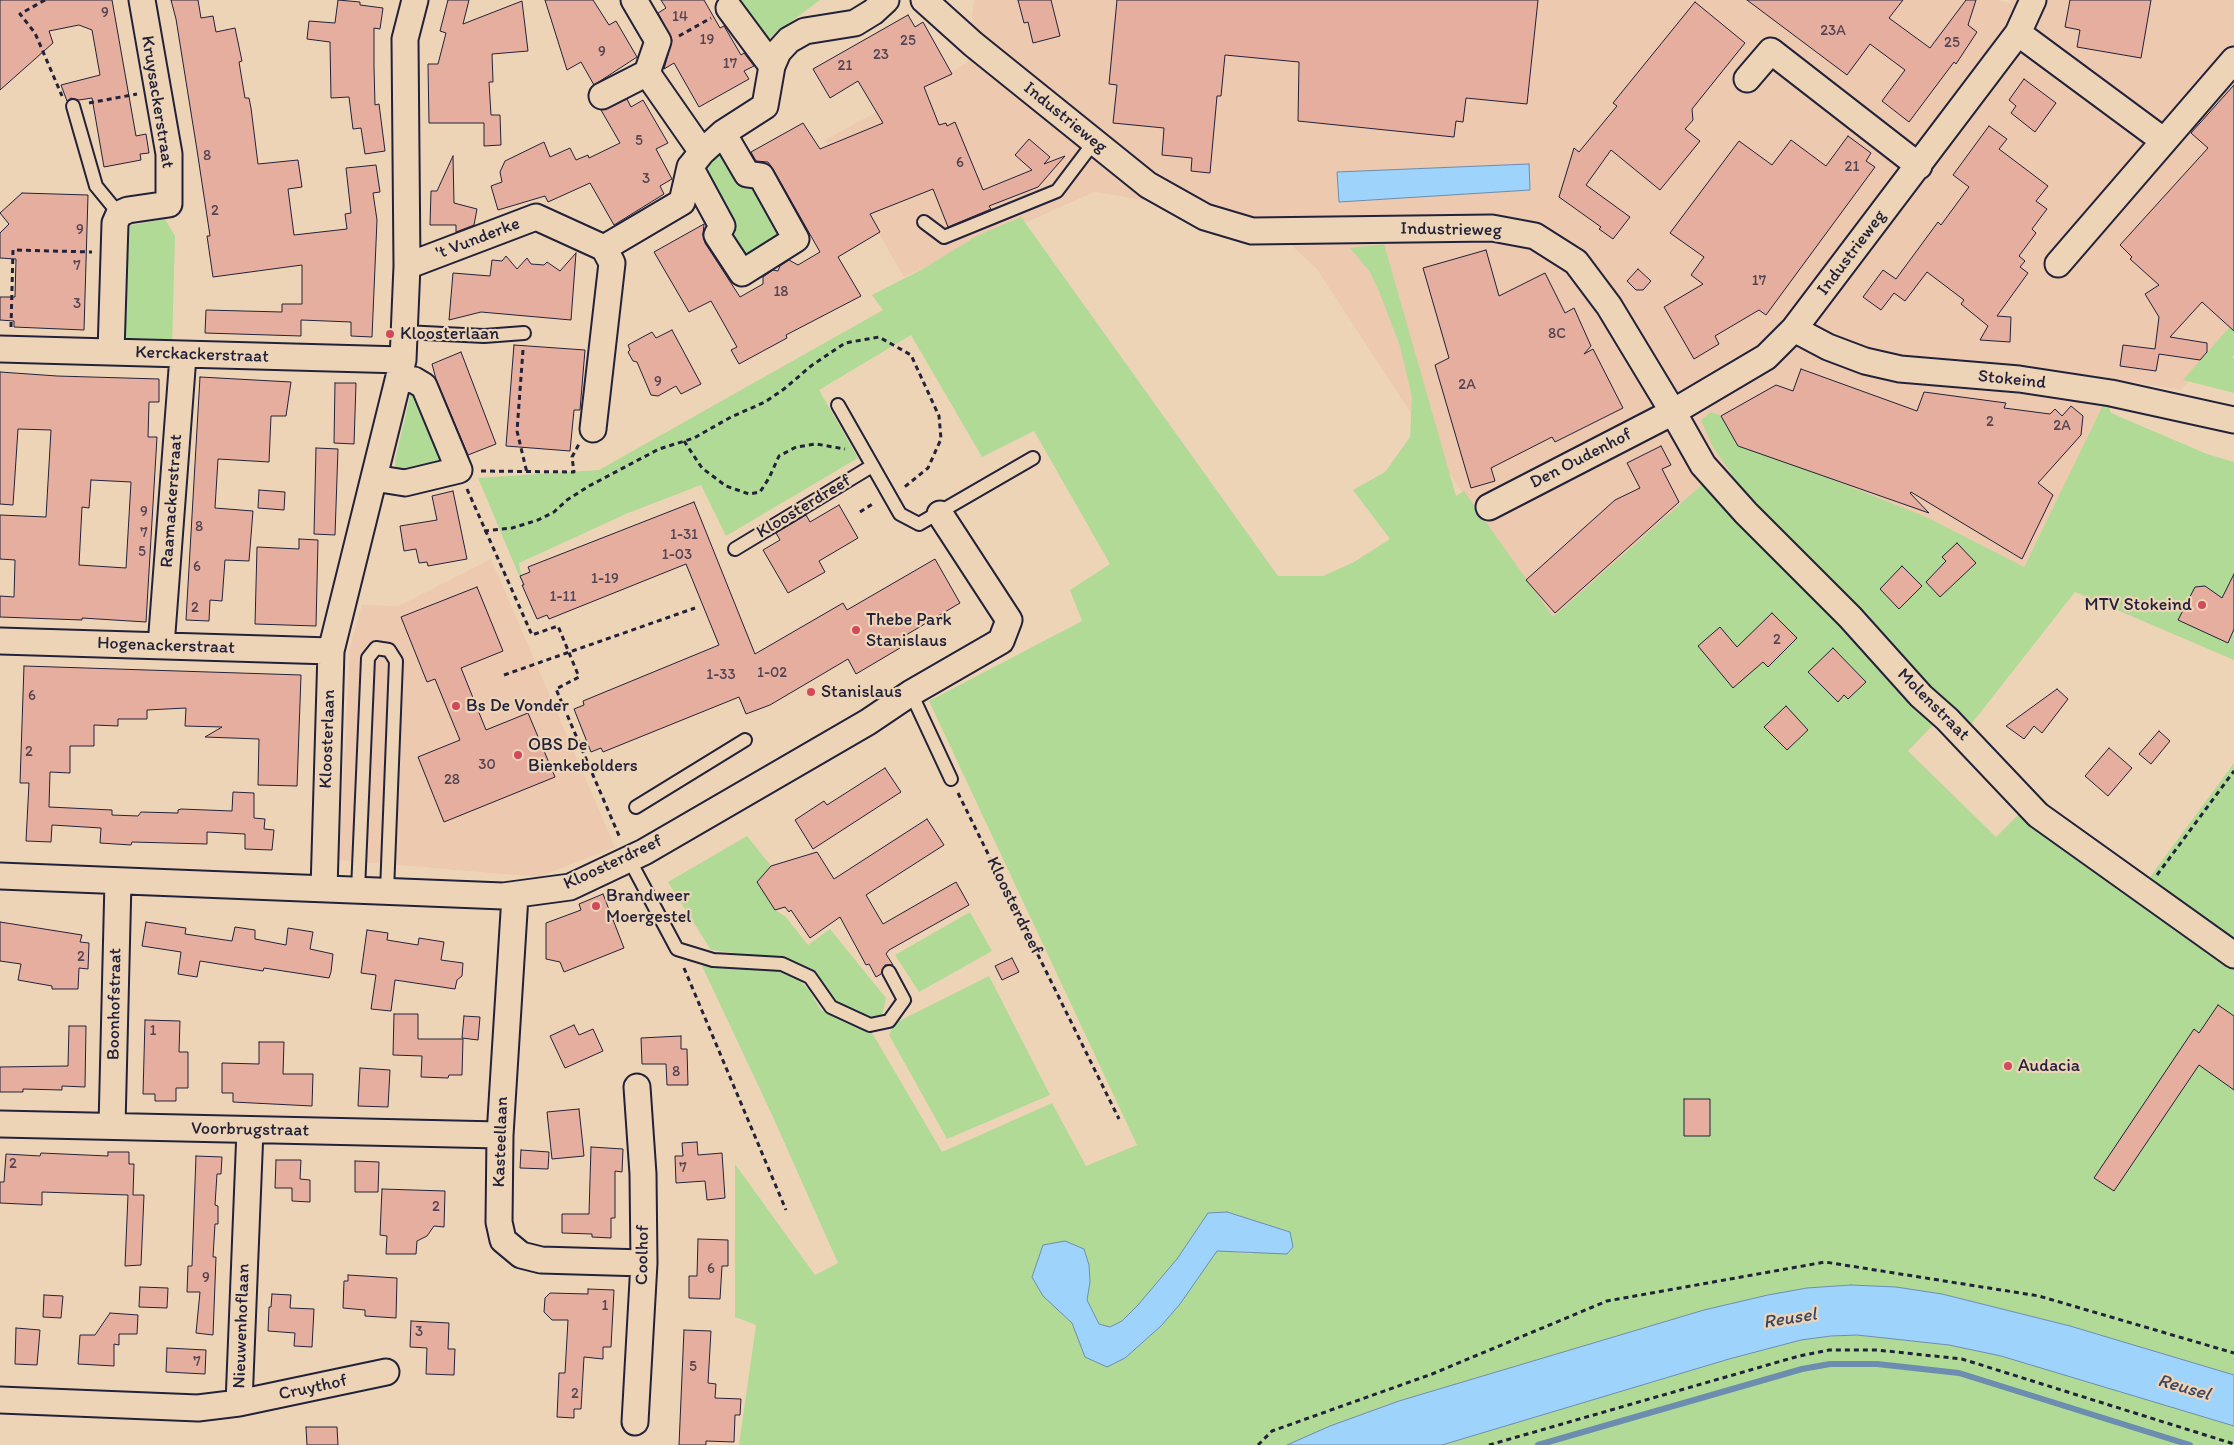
<!DOCTYPE html>
<style>
body{margin:0}
canvas{display:block;background:#eed4b6}
</style>
<canvas width="2234" height="1445"></canvas>
<script>
const ctx = document.querySelector('canvas').getContext('2d');
ctx.lineJoin = 'round';
function fill(path, color) {
  ctx.fillStyle = color;
  ctx.fill(path, 'evenodd');
}
function toPath(rows) {
  const path = new Path2D();
  for (const r of rows) {
    path.moveTo(r[0], r[1]);
    for (let i = 2; i < r.length; i += 2) path.lineTo(r[i], r[i + 1]);
  }
  return path;
}
function trace(path, color, width, dash) {
  ctx.strokeStyle = color;
  ctx.lineWidth = width;
  ctx.lineCap = dash ? 'butt' : 'round';
  ctx.setLineDash(dash || []);
  ctx.stroke(path);
}
function write(font, color, halo, rows, align = 'center') {
  ctx.font = font + ' Itim,sans-serif';
  ctx.lineWidth = 4.5;
  ctx.setLineDash([]);
  ctx.textBaseline = 'middle';
  ctx.strokeStyle = halo;
  ctx.fillStyle = color;
  for (const [text, x, y, turn = 0] of rows) {
    ctx.save();
    ctx.translate(x, y);
    ctx.rotate((+turn || 0) * Math.PI / 180);
    ctx.textAlign = isNaN(turn) ? turn : align;
    if (halo) ctx.strokeText(text, 0, 0);
    ctx.fillText(text, 0, 0);
    ctx.restore();
  }
}
fill(toPath([
 [974,0,1997,0,2010,3,2011,0,2234,0,2234,332,2181,390,2116,379,2022,570,1732,464,1553,623,1472,507,1317,269,1264,220,1094,192,904,277,825,140,967,63],
 [491,559,615,847,539,877,339,860,350,647,362,605,399,606]
]), '#ecc9af');
fill(toPath([
 [734,0,820,0,760,45],
 [723,145,789,233,743,264,698,167],
 [1021,217,1278,576,1323,576,1354,562,1390,539,1353,490,1385,472,1410,437,1412,397,1400,346,1379,291,1370,272,1350,248,1384,244,1456,496,1464,491,1553,617,1704,483,1745,532,1769,551,1936,722,1908,751,1996,837,2023,810,2234,966,2234,1375,2070,1326,1942,1294,1896,1287,1851,1285,1807,1288,1768,1295,1704,1310,1399,1401,1330,1426,1287,1445,739,1445,756,1325,735,1317,735,1164,815,1275,838,1263,773,1117,702,966,778,969,798,979,809,990,821,1010,844,1022,871,1031,942,1152,1052,1103,1086,1166,1137,1145,929,701,1082,621,1070,590,1110,564,1034,431,982,457,911,335,819,390,858,458,726,536,701,485,628,513,519,563,523,585,478,478,599,470,883,310,872,295,921,270,977,236],
 [1208,1213,1253,1254,1217,1250,1180,1304,1161,1326,1125,1358,1085,1357,1072,1323,1062,1312,1084,1249,1089,1265,1090,1282,1087,1300,1099,1324,1110,1327,1122,1321,1138,1305,1177,1259],
 [165,219,175,236,172,347,137,346,123,336,121,227],
 [2234,322,2234,355,2232,357,2234,358,2234,393,2183,380],
 [411,392,420,392,452,461,396,475,395,460],
 [2106,399,2111,413,2207,454,2234,462,2234,660,2075,592,1969,727,1929,689,1739,485,1713,447,1701,420,1711,412,1780,438,1773,456,1926,517,2024,567],
 [2234,763,2234,943,2150,877],
 [747,836,771,866,757,882,775,910,785,916,808,945,830,929,886,998,882,1017,871,1021,840,1006,809,969,789,960,711,950,668,882],
 [970,912,992,951,919,992,895,955],
 [989,976,1050,1095,947,1139,889,1035,895,1023],
 [1857,1335,1949,1345,2001,1356,2234,1426,2234,1445,1442,1445,1729,1359,1801,1340,1831,1336]
]), '#b1da96');
const water = toPath([
 [1529,164,1530,190,1339,202,1337,172,1529,164],
 [1227,1212,1290,1232,1293,1247,1287,1254,1217,1251,1180,1304,1161,1326,1125,1358,1107,1367,1085,1357,1072,1323,1043,1296,1032,1277,1043,1245,1065,1241,1084,1249,1089,1265,1090,1282,1087,1300,1099,1324,1110,1327,1122,1321,1138,1305,1177,1259,1208,1213,1227,1212],
 [1851,1285,1896,1287,1942,1294,2070,1326,2234,1375,2234,1426,2001,1356,1949,1345,1857,1335,1831,1336,1801,1340,1729,1359,1442,1445,1287,1445,1330,1426,1399,1401,1704,1310,1768,1295,1807,1288,1851,1285]
]);
fill(water, '#9ed4fc');
trace(water, '#6c8daf', 1);
trace(toPath([
 [1538,1445,1802,1369,1830,1364,1877,1364,1959,1373,2190,1445]
]), '#6c8daf', 6);
const building = toPath([
 [0,0,112,0,136,136,146,134,149,153,140,154,141,160,104,167,92,98,79,100,71,98,67,101,61,85,100,75,92,30,79,25,49,31,53,43,0,90,0,0],
 [171,0,198,0,201,18,213,16,216,32,235,28,242,61,239,62,245,98,249,98,251,108,258,164,298,160,302,187,288,189,294,235,347,229,345,214,351,213,346,168,376,165,380,192,373,193,377,220,372,337,351,336,351,322,301,320,301,336,205,333,206,310,282,312,282,304,302,304,302,265,213,277,207,236,210,236,197,150,176,19,171,0],
 [338,0,360,2,360,5,383,8,380,29,374,28,374,67,375,105,379,104,385,151,365,154,361,128,353,129,349,97,331,98,330,42,307,39,309,21,335,23,338,0],
 [448,0,469,0,463,24,522,1,528,51,492,54,493,82,489,82,491,115,500,115,501,145,484,146,484,123,429,123,428,64,438,64,446,33,440,31,448,0],
 [545,0,593,0,609,25,616,21,637,57,594,85,581,62,567,70,545,0],
 [661,0,704,0,720,28,724,26,741,55,744,53,754,66,744,71,749,79,699,107,674,63,664,69,672,40,658,13,666,8,661,0],
 [1018,0,1051,0,1060,36,1033,43,1028,22,1024,23,1018,0],
 [1117,0,1538,0,1527,104,1466,98,1463,122,1456,121,1454,137,1298,121,1299,62,1225,55,1221,96,1217,96,1210,173,1191,171,1192,158,1162,155,1164,128,1113,123,1117,85,1109,84,1117,0],
 [1747,0,1903,0,1889,18,1930,48,1966,0,1976,0,1968,25,1977,32,1956,64,1954,62,1909,122,1882,101,1905,70,1870,44,1847,75,1747,0],
 [2070,0,2151,0,2141,58,2077,47,2080,30,2065,27,2070,0],
 [1695,2,1745,43,1692,109,1693,120,1685,129,1700,141,1660,190,1611,150,1586,185,1630,217,1613,239,1599,229,1601,227,1559,197,1574,148,1579,152,1617,106,1613,103,1695,2],
 [908,15,915,27,923,22,952,74,924,87,939,125,946,123,947,126,955,122,983,190,1032,170,1015,155,1029,139,1050,157,1044,164,1065,156,1038,187,989,206,991,209,948,227,933,189,870,214,880,232,838,257,861,296,786,335,787,338,739,364,731,350,737,347,711,301,689,312,654,252,704,224,703,235,705,243,740,297,763,284,763,277,773,270,778,271,780,266,789,260,798,265,820,252,773,169,768,162,756,161,751,152,803,123,820,149,883,123,858,81,830,98,813,69,908,15],
 [2024,79,2056,103,2035,132,2011,113,2016,106,2009,100,2024,79],
 [2234,85,2234,331,2202,302,2170,337,2207,343,2207,352,2200,360,2159,354,2156,371,2120,366,2123,345,2155,349,2159,317,2145,294,2159,285,2130,259,2132,257,2120,245,2208,148,2191,133,2234,85],
 [627,99,631,107,643,100,668,143,656,149,672,179,660,186,664,194,614,225,590,183,548,202,545,196,498,210,491,186,502,182,500,172,505,161,544,142,550,157,570,148,576,160,588,155,589,158,620,143,601,110,627,99],
 [1989,126,2007,139,1999,149,2048,186,2036,201,2047,209,2032,229,2036,233,2019,256,2025,261,2020,267,2028,273,1997,316,2011,317,2010,342,1980,340,1988,326,1961,304,1964,300,1927,272,1905,301,1894,293,1881,310,1863,297,1883,270,1896,279,1938,222,1941,225,1969,187,1953,175,1989,126],
 [1848,136,1871,153,1866,161,1875,167,1766,315,1759,310,1715,336,1719,344,1694,359,1664,307,1703,284,1691,275,1704,257,1670,233,1739,141,1772,165,1791,140,1826,166,1848,136],
 [453,156,454,203,477,209,474,225,456,232,456,225,430,225,431,191,437,191,453,156],
 [22,193,88,195,84,330,14,327,14,321,0,320,0,297,15,297,16,259,0,258,0,233,9,224,0,213,22,193],
 [1486,250,1499,296,1545,273,1565,313,1574,308,1591,346,1584,354,1593,349,1623,408,1555,442,1552,437,1491,468,1495,481,1471,488,1435,365,1449,358,1423,268,1486,250],
 [576,253,571,320,481,312,449,320,453,273,490,276,492,260,502,261,506,256,517,269,527,258,531,264,544,265,547,262,560,271,576,253],
 [1638,269,1651,281,1643,290,1636,290,1627,281,1638,269],
 [672,330,701,384,681,394,676,386,658,396,651,395,637,362,633,361,628,352,630,350,628,345,652,332,656,338,672,330],
 [514,345,585,350,580,410,574,410,570,451,506,446,514,345],
 [461,352,496,444,468,455,436,379,432,364,461,352],
 [1801,369,1917,411,1924,392,2006,403,2004,408,2050,414,2055,409,2062,416,2071,406,2083,416,2081,435,2038,483,2053,495,2022,559,1911,492,1910,493,1929,513,1738,446,1721,416,1776,385,1793,391,1801,369],
 [0,372,57,376,159,379,159,402,149,402,148,437,157,437,146,622,82,618,82,620,0,617,0,596,14,597,15,560,0,559,0,515,46,517,51,430,18,429,13,505,0,504,0,372],
 [91,480,131,482,126,568,79,565,82,507,89,508,91,480],
 [200,377,291,382,286,416,271,416,269,462,218,459,215,508,253,511,249,561,225,560,222,601,210,600,209,621,186,620,200,377],
 [335,383,356,383,354,444,334,443,335,383],
 [1661,446,1671,465,1662,469,1679,502,1555,613,1526,580,1615,500,1640,488,1627,463,1661,446],
 [316,448,338,449,335,535,314,534,316,448],
 [259,490,285,492,284,510,258,508,259,490],
 [453,491,467,559,428,566,427,562,419,563,416,549,404,551,400,526,437,520,432,496,453,491],
 [694,502,755,654,843,603,847,610,935,559,960,603,896,641,900,648,856,674,848,659,770,705,746,714,739,697,603,752,601,748,591,752,574,709,584,705,583,701,719,645,686,564,549,619,547,615,537,619,522,585,524,585,520,576,530,572,528,567,694,502],
 [839,505,858,538,819,561,825,572,788,593,763,550,780,540,776,533,806,515,810,522,839,505],
 [299,539,318,540,316,626,255,624,257,547,299,549,299,539],
 [1957,543,1976,563,1940,597,1926,582,1946,561,1942,557,1957,543],
 [1902,566,1922,586,1899,609,1880,589,1902,566],
 [2234,574,2234,629,2228,643,2178,620,2195,587,2205,586,2222,598,2234,574],
 [477,587,503,651,461,668,486,730,528,713,555,777,444,822,418,757,460,740,435,679,427,682,401,617,477,587],
 [1772,613,1797,638,1768,667,1763,662,1733,688,1698,646,1720,627,1737,647,1772,613],
 [1833,648,1866,682,1848,699,1844,695,1838,702,1808,672,1833,648],
 [24,666,301,675,297,786,258,785,259,739,205,737,222,727,185,726,186,708,147,710,147,719,118,719,118,726,94,725,94,746,70,746,70,773,50,772,49,807,112,810,112,815,138,816,141,812,178,813,178,810,181,809,232,811,233,792,254,793,254,818,265,819,264,829,274,830,272,850,245,849,245,834,207,832,207,844,132,842,131,845,100,843,101,828,52,825,51,842,26,841,29,783,20,783,24,666],
 [2057,689,2068,699,2042,733,2034,726,2024,739,2006,726,2057,689],
 [1786,706,1808,730,1787,750,1764,727,1786,706],
 [2159,731,2170,741,2151,764,2139,754,2159,731],
 [2109,748,2132,768,2108,796,2085,776,2109,748],
 [885,768,901,792,813,849,795,820,824,801,827,805,885,768],
 [927,819,944,845,866,895,883,924,956,882,969,905,889,950,886,954,893,965,885,965,881,974,876,977,869,964,866,965,840,917,810,938,791,910,789,912,785,907,775,910,757,882,771,866,817,852,834,879,927,819],
 [603,894,624,948,564,972,560,962,546,959,546,923,581,910,579,904,603,894],
 [0,922,82,935,80,942,89,943,88,969,79,968,78,989,52,989,52,986,18,980,21,964,0,961,0,922],
 [146,922,186,928,185,934,232,941,235,927,255,930,255,939,286,945,288,928,313,932,310,949,333,954,331,972,329,978,264,968,263,971,200,961,197,977,178,974,181,952,142,946,146,922],
 [367,930,388,933,387,940,418,945,419,938,444,942,441,960,463,963,462,976,457,980,455,989,395,980,391,1011,371,1009,376,975,361,973,367,930],
 [1012,958,1019,972,1002,980,995,966,1012,958],
 [2218,1005,2234,1016,2234,1090,2199,1065,2114,1191,2094,1178,2194,1029,2199,1033,2218,1005],
 [394,1014,418,1014,418,1039,463,1039,462,1075,449,1075,448,1078,421,1077,422,1056,393,1055,394,1014],
 [464,1016,480,1017,478,1040,462,1038,464,1016],
 [145,1020,180,1021,179,1052,188,1052,188,1088,176,1088,176,1101,155,1101,155,1094,143,1094,145,1020],
 [574,1025,579,1035,593,1029,603,1051,565,1068,550,1036,574,1025],
 [69,1026,86,1026,85,1087,62,1086,62,1090,23,1089,23,1092,0,1092,0,1067,68,1066,69,1026],
 [681,1036,681,1049,687,1049,688,1085,667,1085,666,1064,642,1064,641,1038,681,1036],
 [259,1042,284,1042,283,1074,313,1074,312,1106,233,1102,233,1093,222,1093,222,1063,259,1064,259,1042],
 [360,1068,390,1070,388,1107,358,1106,360,1068],
 [1684,1099,1710,1099,1710,1136,1684,1136,1684,1099],
 [579,1109,584,1156,552,1159,547,1112,579,1109],
 [697,1142,698,1155,722,1153,725,1198,707,1200,705,1181,676,1183,675,1156,683,1156,682,1143,697,1142],
 [591,1147,623,1149,622,1172,615,1171,615,1218,611,1218,611,1238,592,1237,592,1234,562,1233,562,1214,589,1214,591,1147],
 [521,1150,549,1152,548,1169,520,1168,521,1150],
 [108,1152,129,1152,129,1164,134,1164,133,1195,144,1195,141,1265,125,1266,128,1195,42,1192,42,1205,0,1203,0,1182,4,1182,6,1154,40,1156,41,1153,108,1156,108,1152],
 [196,1156,222,1157,221,1174,217,1174,215,1205,218,1206,218,1224,215,1224,213,1257,216,1257,213,1335,196,1333,200,1292,187,1292,188,1266,192,1266,196,1156],
 [276,1160,301,1160,300,1179,310,1180,310,1202,292,1201,292,1188,275,1188,276,1160],
 [355,1161,379,1162,378,1192,355,1192,355,1161],
 [382,1189,445,1191,444,1227,434,1226,427,1236,417,1241,416,1254,386,1254,387,1236,380,1235,382,1189],
 [698,1239,728,1240,728,1266,722,1266,720,1299,689,1298,689,1276,697,1276,698,1239],
 [348,1275,397,1278,396,1318,365,1316,365,1310,343,1308,344,1281,348,1281,348,1275],
 [140,1287,168,1288,167,1308,139,1307,140,1287],
 [588,1289,614,1290,611,1347,603,1347,603,1359,584,1357,581,1409,574,1409,574,1418,557,1417,559,1373,565,1373,568,1320,552,1320,544,1312,545,1298,550,1293,588,1294,588,1289],
 [272,1294,291,1295,290,1308,314,1309,312,1347,294,1346,295,1333,268,1331,269,1307,271,1307,272,1294],
 [44,1295,63,1296,61,1318,43,1317,44,1295],
 [110,1313,138,1315,137,1334,119,1334,119,1345,114,1344,114,1366,78,1364,80,1335,95,1335,110,1313],
 [411,1321,449,1323,448,1349,455,1349,454,1375,426,1374,427,1348,410,1347,411,1321],
 [16,1328,40,1330,37,1365,15,1364,16,1328],
 [684,1330,711,1331,708,1383,716,1384,715,1398,741,1399,740,1415,735,1415,734,1442,706,1441,706,1445,679,1445,684,1330],
 [167,1348,206,1350,205,1374,166,1372,167,1348],
 [306,1427,337,1427,338,1445,307,1445,306,1427]
]);
fill(building, '#e6ae9e');
trace(building, '#22223b', 1);
const service = toPath([
 [73,106,96,186,119,214],
 [924,222,944,237,1057,191,1094,142],
 [404,332,484,336,524,333],
 [838,405,900,514,919,524,1033,458],
 [735,549,872,466],
 [911,693,951,779],
 [636,807,745,740],
 [629,859,677,949,713,960,782,964,810,977,831,1007,870,1025,889,1021,904,1000,889,972],
 [358,890,368,658,376,648,389,650,396,661,387,891]
]);
const minor = toPath([
 [634,0,658,41,647,73,702,152],
 [924,0,973,44,1148,185,1205,217,1252,231,1492,228,1535,236,1576,262,1609,306,1673,412,1766,357,1794,329,2018,33,2033,0],
 [729,8,772,66],
 [2018,33,2164,141],
 [1747,79,1771,51,1919,166],
 [602,96,647,73],
 [690,167,722,226,717,235,742,273,796,239,761,176,747,174,723,133],
 [604,248,682,202,690,167,702,152,723,133,765,106,772,66,778,52,789,40,805,31,855,23,873,12,886,0],
 [2058,264,2234,60],
 [407,266,536,217,604,248,612,263,593,429],
 [1794,329,1828,347,1865,361,1900,369,2019,379,2111,393,2234,420],
 [0,349,403,360],
 [111,352,115,223,119,214,128,210,169,204,169,154,142,0],
 [374,478,405,483,459,470,424,386,414,380,399,378],
 [1489,507,1673,412,1703,465,1746,513,1850,617,1921,696,1947,719,2038,815,2234,955],
 [0,641,331,651],
 [161,646,183,356],
 [0,876,503,896,570,887,644,852,868,722,911,693,1001,641,1009,620,940,514],
 [324,889,331,651,403,360,407,266,405,39,415,0],
 [515,896,500,1135,499,1222,503,1240,521,1255,541,1260,644,1263],
 [0,1124,500,1135],
 [112,1126,118,881],
 [0,1400,198,1408,239,1403,250,1130],
 [239,1403,386,1372],
 [635,1422,644,1263,643,1174,637,1087]
]);
trace(service, '#22223b', 16);
trace(minor, '#22223b', 29);
trace(toPath([
 [45,0,20,14,35,33,62,96],
 [679,36,711,18],
 [89,103,137,94],
 [11,327,13,250,92,252],
 [523,350,517,431,527,473],
 [684,441,702,468,726,486,749,494,760,492,769,478,779,456,796,447,816,444,845,449],
 [481,471,574,472,572,457,579,444],
 [467,489,532,635,558,626,579,677,556,689,620,838],
 [860,512,874,503],
 [484,531,512,528,538,520,554,512,567,500,589,486,659,449,694,438,731,417,765,402,784,389,811,366,845,343,879,337,911,355,939,416,941,439,928,468,902,489],
 [504,675,695,608],
 [958,793,1119,1119],
 [2157,875,2234,771],
 [684,968,786,1210],
 [1258,1445,1272,1431,1432,1374,1607,1301,1825,1262,2039,1296,2234,1353],
 [1489,1445,1799,1356,1829,1350,1877,1350,1962,1359,2234,1444]
]), '#22223b', 3, [5, 4]);
trace(service, '#eed4b6', 12);
trace(minor, '#eed4b6', 25);
for (const [x, y, r, color] of [
 [390,334,5,"#d1495b"],
 [2202,605,5,"#d1495b"],
 [856,630,5,"#d1495b"],
 [811,692,5,"#d1495b"],
 [456,706,5,"#d1495b"],
 [518,755,5,"#d1495b"],
 [596,906,5,"#d1495b"],
 [2008,1066,5,"#d1495b"]
]) {
  const dot = new Path2D();
  dot.arc(x, y, r, 0, 2 * Math.PI);
  ctx.fillStyle = color;
  ctx.fill(dot);
  trace(dot, '#eed4b6', 2);
}
write('15px', '#534554', null, [
 ["9",105,13],
 ["14",680,17],
 ["23A",1833,31],
 ["19",707,40],
 ["25",908,41],
 ["25",1952,43],
 ["9",602,52],
 ["23",881,55],
 ["17",730,64],
 ["21",845,66],
 ["5",639,141],
 ["8",207,156],
 ["6",960,163],
 ["21",1852,167],
 ["3",646,179],
 ["2",215,211],
 ["9",80,230],
 ["7",77,266],
 ["17",1759,281],
 ["18",781,292],
 ["3",77,304],
 ["8C",1557,334],
 ["9",658,382],
 ["2A",1467,385],
 ["2",1990,422],
 ["2A",2062,426],
 ["9",144,512],
 ["8",199,527],
 ["7",144,533],
 ["1-31",684,535],
 ["5",142,552],
 ["1-03",677,555],
 ["6",197,567],
 ["1-19",605,579],
 ["1-11",563,597],
 ["2",195,608],
 ["2",1777,640],
 ["1-02",772,673],
 ["1-33",721,675],
 ["6",32,696],
 ["2",29,752],
 ["30",487,765],
 ["28",452,780],
 ["2",81,957],
 ["1",153,1031],
 ["8",676,1072],
 ["2",13,1164],
 ["7",683,1168],
 ["2",436,1207],
 ["6",711,1269],
 ["9",206,1278],
 ["1",605,1306],
 ["3",419,1332],
 ["7",197,1362],
 ["5",693,1367],
 ["2",575,1394]
]);
write('18px', '#22223b', '#eed4b6', [
 ["Kruysackerstraat",157,102,81],
 ["Industrieweg",1065,118,39],
 ["Industrieweg",1451,230,1],
 ["'t Vunderke",478,239,-21],
 ["Industrieweg",1852,253,-53],
 ["Kerckackerstraat",202,355,2],
 ["Stokeind",2012,380,6],
 ["Den Oudenhof",1581,459,-27],
 ["Raamackerstraat",172,501,-86],
 ["Kloosterdreef",804,507,-31],
 ["Hogenackerstraat",166,646,2],
 ["Molenstraat",1933,705,45],
 ["Kloosterlaan",328,739,-88],
 ["Kloosterdreef",613,863,-25],
 ["Kloosterdreef",1014,906,64],
 ["Boonhofstraat",115,1004,-89],
 ["Voorbrugstraat",250,1130,1],
 ["Kasteellaan",501,1142,-88],
 ["Coolhof",643,1255,-89],
 ["Nieuwenhoflaan",242,1326,-88],
 ["Cruythof",313,1388,-12]
]);
write('18px', '#22223b', '#eed4b6', [
 ["Kloosterlaan",400,334],
 ["MTV Stokeind",2192,605,"right"],
 ["Thebe Park",866,620],
 ["Stanislaus",866,641],
 ["Stanislaus",821,692],
 ["Bs De Vonder",466,706],
 ["OBS De",528,745],
 ["Bienkebolders",528,766],
 ["Brandweer",606,896],
 ["Moergestel",606,917],
 ["Audacia",2018,1066]
], 'left');
write('italic 19px', '#3b4662', '#eed4b6', [
 ["Reusel",1790,1319,-9],
 ["Reusel",2184,1388,16]
]);
</script>
